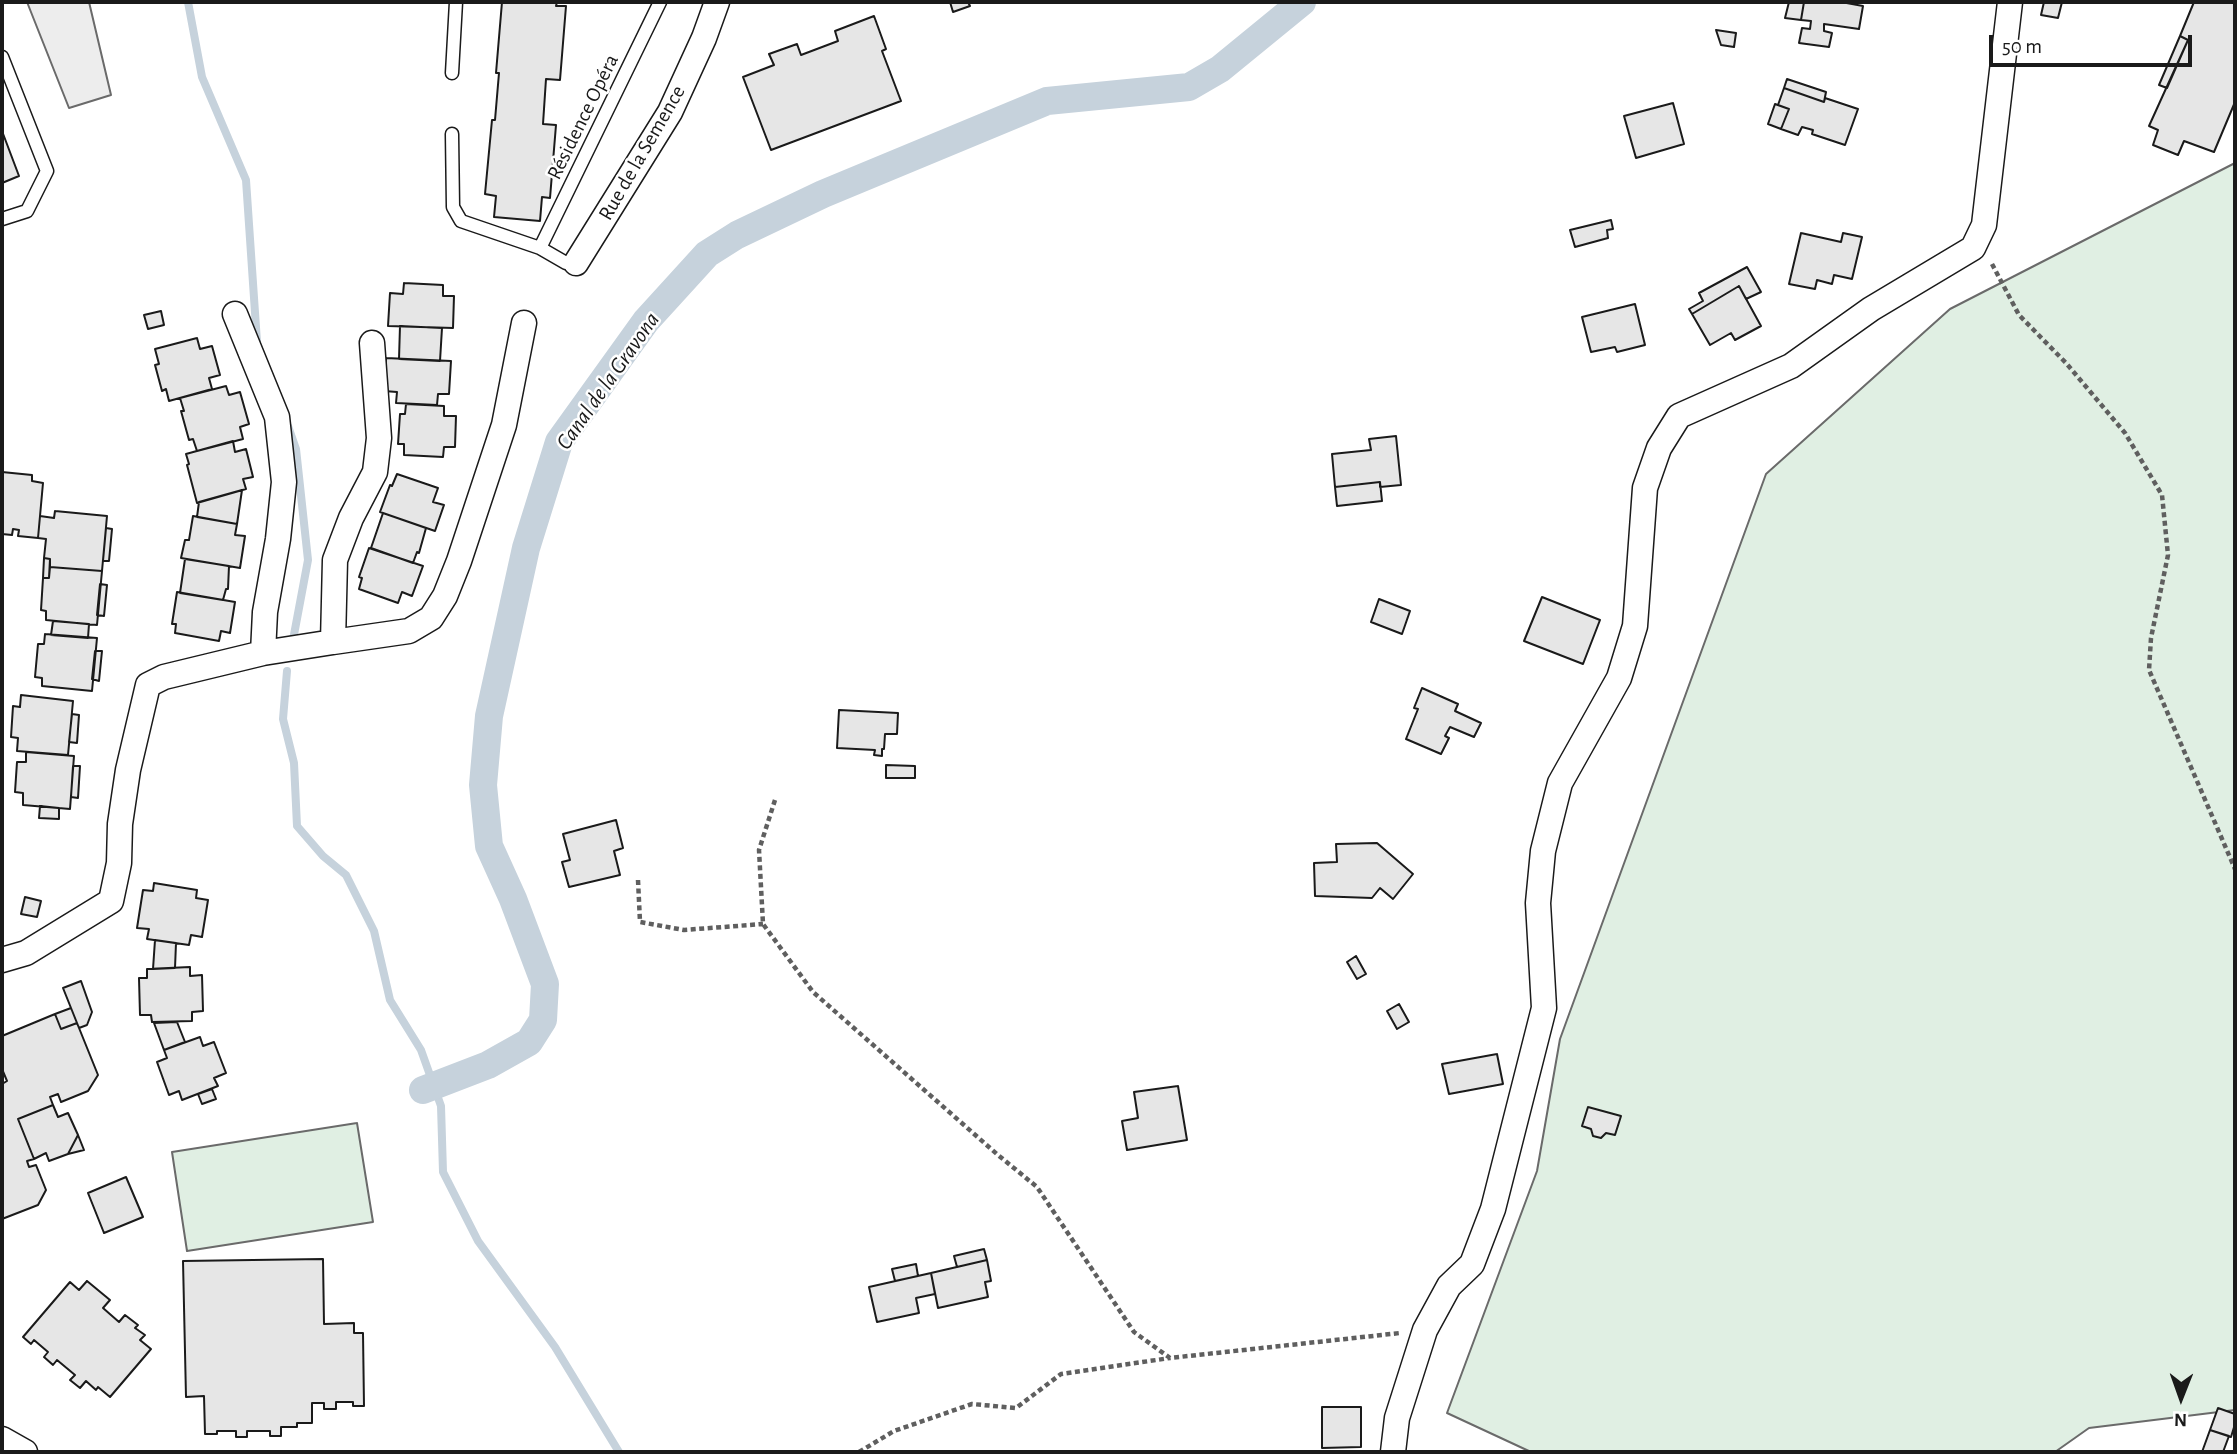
<!DOCTYPE html>
<meta charset="utf-8">
<style>
body{margin:0}
#map{position:relative;width:2237px;height:1454px;overflow:hidden;background:#fff;font-family:"Alegreya Sans",sans-serif}
canvas{display:block}
.frame{position:absolute;inset:0;border:4px solid #1a1a1a;pointer-events:none}
.north{position:absolute;left:2146px;top:1363px;width:70px;height:70px;-webkit-text-stroke:5px #fff;paint-order:stroke;rotate:181deg;font-size:19px;font-weight:700;line-height:28px;text-align:center;color:#1a1a1a}
.north::after{content:'';display:block;margin:auto;width:24px;height:32px;background:#1a1a1a;clip-path:polygon(50% 0,100% 100%,50% 72%,0 100%)}
.scale{position:absolute;left:1989px;top:35px;width:203px;height:32px;box-sizing:border-box;border:4px solid #1a1a1a;border-top:0;padding-left:9px;font-size:21px;line-height:24px;white-space:nowrap;color:#1a1a1a;-webkit-text-stroke:5px #fff;paint-order:stroke}
</style>
<div id="map">
<canvas width="2237" height="1454"></canvas>
<div class="frame"></div>
<div class="north">N</div>
<div class="scale">50 m</div>
</div>
<script>
const ctx = document.querySelector('canvas').getContext('2d');
ctx.lineJoin = 'round';
function fill(path, color) {
  ctx.fillStyle = color;
  ctx.fill(path, 'evenodd');
}
function toPath(rows) {
  const path = new Path2D();
  for (const r of rows) {
    path.moveTo(r[0], r[1]);
    for (let i = 2; i < r.length; i += 2) path.lineTo(r[i], r[i + 1]);
  }
  return path;
}
function trace(path, color, width, dash) {
  ctx.strokeStyle = color;
  ctx.lineWidth = width;
  ctx.lineCap = dash ? 'butt' : 'round';
  ctx.setLineDash(dash || []);
  ctx.stroke(path);
}
function write(font, color, halo, rows, align = 'center') {
  ctx.font = font + ' "Alegreya Sans",sans-serif';
  ctx.lineWidth = 5;
  ctx.setLineDash([]);
  ctx.textBaseline = 'middle';
  ctx.strokeStyle = halo;
  ctx.fillStyle = color;
  for (const [text, x, y, turn = 0] of rows) {
    ctx.save();
    ctx.translate(x, y);
    ctx.rotate((+turn || 0) * Math.PI / 180);
    ctx.textAlign = isNaN(turn) ? turn : align;
    if (halo) ctx.strokeText(text, 0, 0);
    ctx.fillText(text, 0, 0);
    ctx.restore();
  }
}
const green = toPath([
 [2235,163,2235,1410,2089,1428,2055,1452,1531,1452,1447,1413,1537,1171,1560,1039,1766,474,1950,309,2235,163],
 [357,1123,373,1222,187,1251,172,1152,357,1123]
]);
fill(green, '#e0efe3');
trace(green, '#6a6a6a', 2);
const parking = toPath([
 [27,2,89,2,111,95,69,108,27,2]
]);
fill(parking, '#ededed');
trace(parking, '#6a6a6a', 2);
trace(toPath([
 [188,2,202,77,246,180,257,342],
 [288,426,296,449,308,560,293,640],
 [287,671,283,719,294,763,297,826,323,856,346,875,374,931,390,1000,421,1050,441,1106,443,1172,478,1241,555,1347,619,1452]
]), '#c6d2dc', 8);
trace(toPath([
 [423,1090,488,1065,529,1042,543,1020,545,984,513,899,489,846,483,785,489,716,526,548,559,442,646,321,707,254,737,235,823,194,1047,101,1189,87,1220,69,1302,2]
]), '#c6d2dc', 28);
const building = toPath([
 [502,2,557,2,556,6,566,6,560,80,546,79,543,124,556,125,550,198,542,197,540,221,494,217,496,196,485,194,492,120,495,120,499,73,496,73,502,2],
 [950,2,968,2,970,6,953,12,950,2],
 [1789,2,1804,2,1801,20,1785,18,1789,2],
 [1804,2,1841,2,1863,6,1859,29,1824,24,1824,31,1832,33,1829,47,1799,43,1802,28,1810,29,1811,21,1801,20,1804,2],
 [2044,2,2062,2,2058,18,2041,15,2044,2],
 [2194,2,2235,2,2235,102,2214,152,2184,141,2178,155,2153,145,2158,130,2149,126,2188,40,2180,36,2194,2],
 [874,16,886,49,882,51,901,101,771,150,743,77,774,65,769,54,797,44,801,55,838,41,835,31,874,16],
 [1716,30,1736,33,1734,47,1721,45,1716,30],
 [2180,36,2188,40,2167,88,2159,85,2180,36],
 [1787,79,1826,92,1824,102,1784,88,1787,79],
 [1784,88,1824,102,1825,98,1858,109,1845,145,1812,134,1813,130,1802,127,1798,135,1781,129,1789,109,1778,105,1784,88],
 [1673,103,1684,144,1636,158,1624,116,1673,103],
 [1775,104,1789,109,1781,129,1768,124,1775,104],
 [2,131,19,176,2,183,2,131],
 [1611,220,1613,229,1607,230,1608,238,1575,247,1570,230,1611,220],
 [1801,233,1841,242,1843,233,1862,237,1852,279,1834,275,1832,284,1817,280,1815,289,1789,284,1801,233],
 [1747,267,1761,292,1746,299,1739,286,1692,314,1689,309,1703,301,1699,293,1747,267],
 [404,283,443,285,443,296,454,296,453,328,388,326,390,293,403,294,404,283],
 [1739,286,1761,326,1735,340,1731,333,1710,345,1692,314,1739,286],
 [1635,304,1645,345,1617,352,1615,347,1591,352,1582,317,1635,304],
 [161,311,164,325,148,329,144,315,161,311],
 [400,326,442,328,440,361,399,359,400,326],
 [197,338,200,349,212,346,220,375,209,378,212,389,169,401,166,389,162,391,155,365,159,364,155,349,197,338],
 [386,358,451,361,449,394,438,394,437,405,396,403,397,392,384,391,386,358],
 [226,386,229,395,240,392,249,424,240,427,243,439,197,451,193,439,189,440,181,411,184,411,180,398,226,386],
 [406,404,444,406,444,416,456,416,455,447,444,447,443,457,404,455,404,444,398,444,400,414,405,414,406,404],
 [1396,436,1401,485,1380,487,1380,482,1335,487,1332,454,1371,450,1369,439,1396,436],
 [233,441,235,452,246,449,253,477,243,479,246,489,197,503,187,465,189,464,186,454,233,441],
 [2,472,32,475,32,481,43,483,38,538,18,536,19,530,13,529,12,535,2,534,2,472],
 [397,474,438,488,433,502,444,505,435,531,380,512,390,485,392,486,397,474],
 [1380,482,1382,501,1337,506,1335,487,1380,482],
 [242,490,237,524,197,517,199,502,242,490],
 [55,511,107,516,102,571,50,567,50,559,44,558,46,539,38,538,40,516,54,518,55,511],
 [383,513,426,528,419,553,417,552,413,563,371,548,383,513],
 [193,516,237,524,235,535,245,536,240,568,181,558,185,540,189,540,193,516],
 [106,528,112,529,109,561,103,561,106,528],
 [369,548,423,566,412,596,402,592,398,603,359,589,362,578,359,577,369,548],
 [44,558,50,559,49,578,43,578,44,558],
 [185,559,229,566,228,589,226,589,223,600,180,593,185,559],
 [50,567,102,571,97,625,46,620,46,611,41,610,43,578,49,578,50,567],
 [100,584,107,585,104,616,97,615,100,584],
 [177,592,235,602,230,633,221,631,219,641,175,633,176,624,172,624,177,592],
 [1542,597,1600,620,1583,664,1524,641,1542,597],
 [1379,599,1410,611,1402,634,1371,622,1379,599],
 [53,621,89,624,88,638,51,635,53,621],
 [45,634,97,638,92,691,42,686,42,678,35,677,38,644,44,644,45,634],
 [95,651,102,651,99,681,92,679,95,651],
 [1422,688,1458,704,1455,711,1481,723,1474,737,1450,727,1445,736,1449,738,1441,754,1406,739,1418,709,1414,708,1422,688],
 [21,695,73,701,68,755,17,751,18,738,11,737,13,706,20,707,21,695],
 [839,710,898,713,897,734,885,734,884,749,882,749,882,756,874,755,875,750,837,748,839,710],
 [72,714,79,715,77,743,69,742,72,714],
 [26,752,74,756,70,809,23,805,23,793,15,792,17,762,26,762,26,752],
 [886,765,915,766,915,778,886,778,886,765],
 [73,766,80,766,78,798,71,797,73,766],
 [40,806,59,808,59,819,39,818,40,806],
 [616,820,623,848,614,851,620,875,569,887,562,862,570,860,563,834,616,820],
 [1377,843,1413,874,1393,899,1380,888,1372,898,1315,896,1314,863,1337,862,1336,844,1377,843],
 [154,883,197,890,196,898,208,900,202,937,191,935,189,945,147,939,149,929,137,928,143,890,153,891,154,883],
 [25,897,41,901,37,917,21,914,25,897],
 [155,940,176,943,175,968,153,969,155,940],
 [1356,956,1366,974,1357,979,1347,962,1356,956],
 [190,967,190,976,202,975,203,1011,192,1012,192,1021,152,1022,151,1015,140,1015,139,978,147,978,147,969,190,967],
 [81,981,92,1012,87,1025,79,1028,63,988,81,981],
 [1399,1004,1409,1022,1397,1029,1387,1011,1399,1004],
 [71,1008,77,1023,61,1029,55,1014,71,1008],
 [55,1014,61,1029,77,1023,98,1075,88,1091,61,1102,58,1094,50,1097,53,1105,18,1119,34,1159,27,1161,29,1167,36,1165,46,1190,38,1205,2,1219,2,1084,7,1081,2,1069,2,1036,55,1014],
 [177,1022,185,1042,164,1050,154,1023,177,1022],
 [200,1037,203,1046,214,1042,226,1073,214,1078,218,1086,182,1100,179,1091,169,1095,157,1062,167,1058,164,1050,200,1037],
 [1497,1054,1503,1084,1449,1094,1442,1064,1497,1054],
 [1178,1086,1187,1140,1127,1150,1122,1121,1138,1118,1134,1092,1178,1086],
 [212,1089,216,1099,202,1104,198,1094,212,1089],
 [53,1105,58,1117,68,1113,78,1135,68,1154,49,1161,46,1153,34,1159,18,1119,53,1105],
 [1588,1107,1621,1116,1615,1135,1606,1133,1601,1138,1593,1136,1591,1129,1582,1126,1588,1107],
 [78,1135,84,1150,68,1154,78,1135],
 [126,1177,143,1217,104,1233,88,1193,126,1177],
 [984,1249,987,1260,957,1267,954,1256,984,1249],
 [323,1259,324,1324,354,1323,354,1333,363,1333,364,1406,353,1406,353,1402,336,1402,336,1409,324,1409,324,1403,312,1403,312,1423,297,1423,297,1427,281,1427,281,1436,270,1436,270,1431,247,1431,247,1437,236,1437,236,1431,217,1431,217,1434,205,1434,204,1396,186,1397,183,1261,323,1259],
 [987,1260,991,1281,985,1282,988,1297,938,1308,931,1273,987,1260],
 [916,1264,918,1276,895,1281,892,1269,916,1264],
 [931,1273,935,1294,916,1298,919,1313,877,1322,869,1287,931,1273],
 [87,1281,110,1300,103,1308,119,1322,125,1315,138,1325,135,1328,145,1335,140,1340,151,1349,110,1397,98,1387,96,1390,86,1381,80,1388,70,1380,75,1375,57,1360,53,1365,44,1357,48,1352,34,1340,31,1344,23,1337,70,1282,79,1290,87,1281],
 [1322,1407,1361,1407,1361,1447,1322,1448,1322,1407],
 [2218,1408,2235,1414,2235,1424,2231,1437,2210,1430,2218,1408],
 [2210,1430,2229,1436,2223,1452,2202,1452,2210,1430]
]);
fill(building, '#e6e6e6');
trace(building, '#1a1a1a', 2);
const service = toPath([
 [2,57,47,171,27,211,2,219],
 [452,73,456,2],
 [452,134,453,207,461,221,540,248,566,263,576,263],
 [540,248,660,2]
]);
const minor = toPath([
 [576,263,670,112,704,38,717,2],
 [333,642,409,631,431,618,445,596,459,561,504,425,524,323],
 [263,653,333,642,335,560,351,518,375,472,379,438,372,343],
 [2,960,26,953,111,901,119,863,120,824,128,770,148,685,164,677,263,653,265,612,278,539,284,482,277,417,235,314],
 [2,1439,25,1452],
 [1393,1452,1397,1418,1425,1330,1449,1286,1472,1264,1493,1209,1544,1008,1538,903,1543,851,1560,783,1619,678,1635,626,1645,488,1659,448,1679,416,1791,366,1871,309,1973,248,1984,225,2010,2]
]);
trace(service, '#1a1a1a', 15);
trace(minor, '#1a1a1a', 27);
trace(toPath([
 [1992,264,2019,315,2066,363,2125,433,2162,495,2168,555,2151,638,2149,670,2235,869],
 [775,800,759,850,763,924,813,992,998,1155,1037,1187,1134,1332,1170,1358,1400,1333],
 [638,880,640,922,684,930,763,924],
 [859,1452,894,1431,972,1404,1016,1408,1061,1374,1170,1358]
]), '#5f5f5f', 4.5, [5, 3.5]);
trace(service, '#fff', 12);
trace(minor, '#fff', 24);
write('21px', '#1a1a1a', '#fff', [
 ["Résidence Opéra",583,117,-64],
 ["Rue de la Semence",642,153,-60]
]);
write('italic 23px', '#1a1a1a', '#fff', [
 ["Canal de la Gravona",608,381,-55]
]);
</script>
